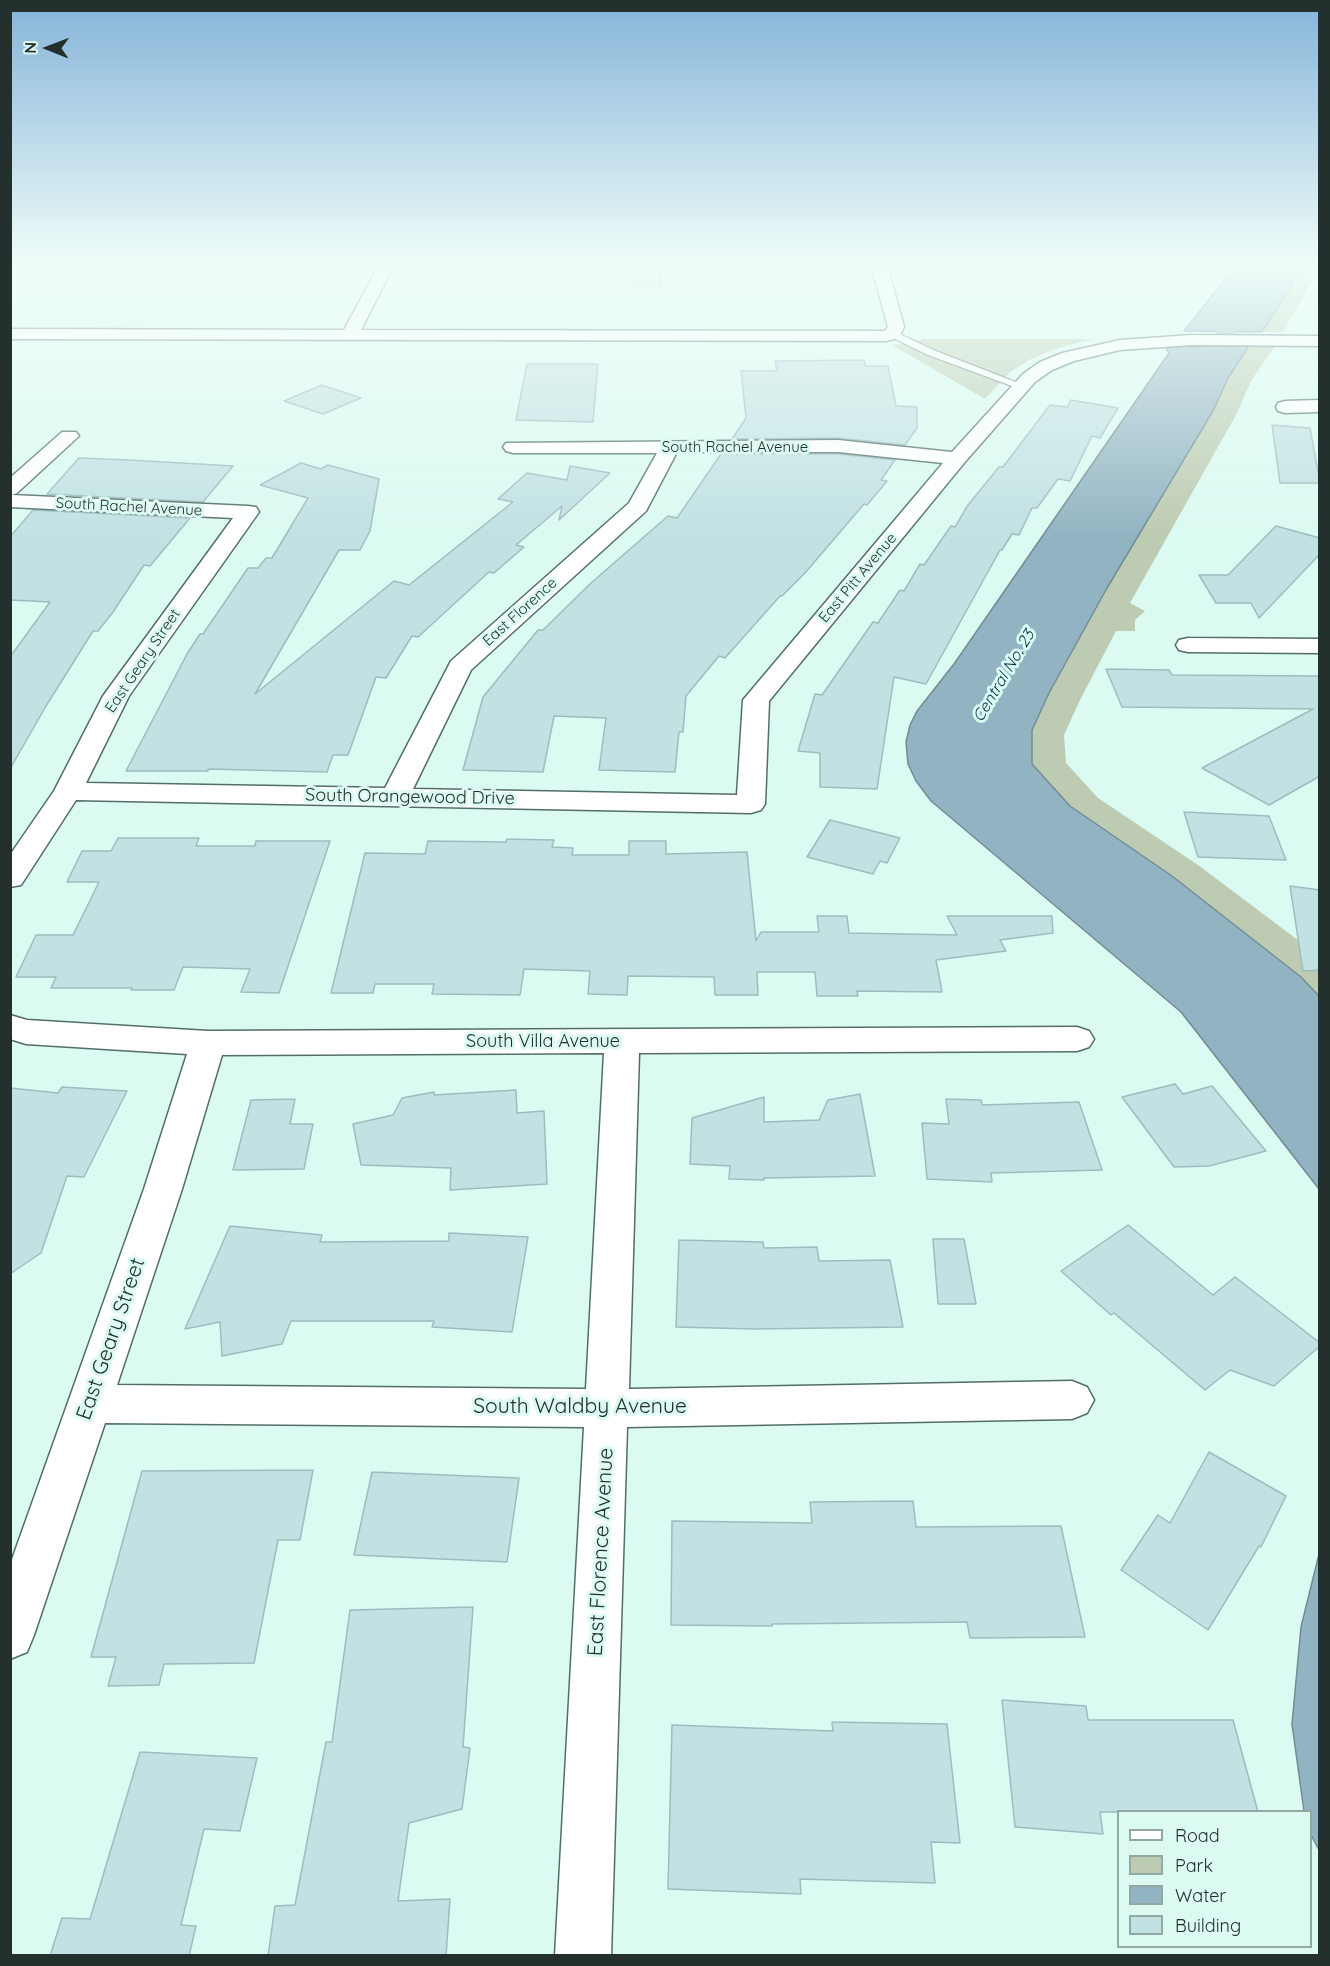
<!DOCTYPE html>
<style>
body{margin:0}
#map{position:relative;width:1330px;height:1966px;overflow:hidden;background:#dbfaf2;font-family:Quicksand,sans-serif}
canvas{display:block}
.frame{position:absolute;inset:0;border:12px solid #24302d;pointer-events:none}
.legend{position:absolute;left:1117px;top:1810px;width:195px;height:138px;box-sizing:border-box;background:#dbfaf2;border:2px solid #92a9a3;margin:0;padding:8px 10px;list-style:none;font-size:18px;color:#24302d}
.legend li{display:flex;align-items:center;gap:12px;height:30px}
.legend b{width:30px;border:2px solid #92a9a3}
.north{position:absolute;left:18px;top:18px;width:60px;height:60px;-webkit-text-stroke:4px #dbfaf2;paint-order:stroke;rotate:271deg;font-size:16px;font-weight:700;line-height:24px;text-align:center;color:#24302d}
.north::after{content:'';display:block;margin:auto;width:21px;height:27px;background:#24302d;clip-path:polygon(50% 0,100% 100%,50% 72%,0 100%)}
</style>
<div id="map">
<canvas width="1330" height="1966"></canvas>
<div class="frame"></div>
<ul class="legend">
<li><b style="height:8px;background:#fff"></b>Road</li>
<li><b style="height:16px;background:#bdcbb2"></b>Park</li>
<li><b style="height:16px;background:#92b4c2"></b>Water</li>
<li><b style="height:16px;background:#c1e1e3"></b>Building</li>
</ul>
<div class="north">N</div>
</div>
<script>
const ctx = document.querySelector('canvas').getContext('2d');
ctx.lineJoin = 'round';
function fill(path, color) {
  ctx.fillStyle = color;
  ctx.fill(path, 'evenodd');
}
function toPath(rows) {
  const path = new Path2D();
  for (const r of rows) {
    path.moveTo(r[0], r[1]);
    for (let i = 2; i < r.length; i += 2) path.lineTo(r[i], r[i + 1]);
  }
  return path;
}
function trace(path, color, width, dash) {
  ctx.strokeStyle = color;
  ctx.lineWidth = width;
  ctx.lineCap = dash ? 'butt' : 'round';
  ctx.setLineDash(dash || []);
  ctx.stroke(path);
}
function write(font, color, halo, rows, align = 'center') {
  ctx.font = font + ' Quicksand,sans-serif';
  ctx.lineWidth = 6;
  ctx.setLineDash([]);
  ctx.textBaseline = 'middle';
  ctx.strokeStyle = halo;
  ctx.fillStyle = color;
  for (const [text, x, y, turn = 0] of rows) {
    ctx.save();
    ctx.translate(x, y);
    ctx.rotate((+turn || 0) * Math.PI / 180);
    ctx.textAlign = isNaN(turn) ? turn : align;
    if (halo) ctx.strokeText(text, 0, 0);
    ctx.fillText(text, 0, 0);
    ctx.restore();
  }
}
fill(toPath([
 [1291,261,1306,261,1313,280,1283,332,1262,332,1292,285,1294,276],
 [922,339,1094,339,1058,348,1029,360,1009,373,985,399,892,345,911,343],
 [1249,346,1275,346,1251,381,1236,415,1130,603,1145,611,1135,620,1135,631,1116,631,1080,700,1064,735,1066,763,1098,798,1198,865,1319,956,1319,996,1301,977,1172,876,1070,806,1032,764,1032,730,1049,693,1107,588,1213,411,1228,378]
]), '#bdcbb2');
const water = toPath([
 [1227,261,1291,261,1294,276,1292,285,1262,332,1184,331,1225,279,1229,265,1227,261],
 [1249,346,1228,378,1213,411,1107,588,1049,693,1032,730,1032,764,1070,806,1172,876,1301,977,1319,996,1319,1189,1181,1012,931,801,916,781,908,764,906,742,910,725,917,711,954,664,1169,353,1165,347,1249,346],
 [1319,1554,1319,1850,1311,1835,1310,1812,1304,1811,1292,1724,1301,1627,1319,1554]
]);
fill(water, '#92b4c2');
trace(water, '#718c95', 1.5);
fill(toPath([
 [1253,261,1270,261,1273,273,1270,283,1201,381,1187,381,1184,377,1252,283,1255,273,1253,261]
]), '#92b4c2');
const building = toPath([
 [633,261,660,261,662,288,633,288,633,261],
 [864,360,865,366,888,366,896,406,917,407,917,428,905,445,838,438,732,439,746,418,741,371,777,371,775,361,864,360],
 [527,364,598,364,593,422,516,420,527,364],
 [322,385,361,398,323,414,284,401,322,385],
 [1071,400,1118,408,1100,438,1092,436,1070,481,1058,479,1037,508,1032,508,1019,535,1012,534,1002,550,1000,550,926,684,894,677,877,789,820,787,820,753,798,751,815,694,822,695,873,622,878,623,900,590,904,591,920,564,924,565,951,526,955,527,968,505,999,467,1003,467,1050,405,1067,407,1071,400],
 [1272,425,1310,428,1320,483,1280,483,1272,425],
 [721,454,838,454,895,460,881,480,887,481,867,505,864,504,805,573,782,596,780,596,725,658,719,656,686,696,683,732,679,732,675,772,599,770,606,718,554,716,543,772,463,770,483,697,538,630,543,630,591,583,668,516,677,518,721,454],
 [79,458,129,460,233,466,203,502,47,494,79,458],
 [301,463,321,469,328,465,379,479,370,531,360,550,339,550,255,694,394,581,409,585,513,502,498,499,527,473,567,480,570,466,610,473,559,520,562,506,516,545,524,547,494,573,489,572,418,637,412,636,386,678,376,677,348,755,333,755,327,772,208,769,208,771,126,771,187,654,200,634,203,634,248,568,258,568,266,558,272,558,308,498,260,485,301,463],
 [33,510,190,518,150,566,144,565,113,612,98,631,93,631,46,706,10,769,10,657,50,602,10,600,10,537,33,510],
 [1276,526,1320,538,1320,554,1259,618,1251,603,1216,603,1199,575,1228,575,1276,526],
 [1106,669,1169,670,1172,675,1320,676,1320,776,1269,805,1202,768,1313,709,1122,707,1106,669],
 [1184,812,1269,816,1286,860,1198,857,1184,812],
 [830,820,900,838,887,863,880,861,873,874,807,857,830,820],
 [118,838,199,838,196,846,255,846,256,841,330,841,279,993,241,992,250,969,183,967,174,990,131,990,132,988,51,988,56,977,16,977,36,935,73,935,99,882,67,882,82,851,111,851,118,838],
 [507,839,554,840,552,847,573,848,572,855,629,855,629,841,666,841,666,854,747,852,756,941,761,932,819,932,817,916,847,916,849,933,957,935,947,916,1052,916,1053,933,1000,940,1006,951,936,960,942,992,857,991,858,996,817,996,815,972,757,972,758,995,715,995,714,977,628,976,627,995,588,994,590,971,524,969,520,995,432,994,434,984,375,984,373,993,331,993,365,853,425,854,428,841,506,842,507,839],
 [1290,886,1320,890,1320,970,1303,971,1290,886],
 [1175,1084,1183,1094,1212,1086,1266,1151,1209,1166,1174,1167,1122,1097,1175,1084],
 [62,1087,127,1091,84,1177,67,1176,41,1253,10,1274,10,1088,58,1093,62,1087],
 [516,1090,517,1113,544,1111,547,1184,450,1190,451,1168,361,1165,353,1124,393,1115,402,1098,434,1092,434,1095,516,1090],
 [860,1094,875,1176,764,1178,764,1180,729,1179,730,1166,690,1164,692,1118,764,1097,764,1122,819,1120,828,1100,860,1094],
 [295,1099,290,1124,313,1124,304,1169,233,1170,251,1100,295,1099],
 [946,1099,981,1100,982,1105,1079,1102,1102,1170,991,1173,992,1182,927,1179,922,1123,949,1124,946,1099],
 [1128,1225,1213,1295,1235,1277,1320,1343,1320,1346,1274,1386,1230,1370,1205,1390,1114,1313,1111,1315,1061,1271,1128,1225],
 [230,1226,322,1235,320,1242,449,1241,449,1233,528,1237,512,1332,432,1327,434,1321,291,1321,282,1344,222,1356,220,1322,185,1329,230,1226],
 [933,1239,964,1239,976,1304,938,1304,933,1239],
 [679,1240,763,1242,764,1248,817,1247,819,1261,890,1260,903,1327,754,1329,676,1327,679,1240],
 [1209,1452,1286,1496,1261,1547,1259,1546,1208,1630,1121,1570,1158,1515,1170,1523,1209,1452],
 [313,1470,300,1540,278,1540,254,1663,164,1664,159,1685,108,1686,116,1657,91,1657,142,1471,313,1470],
 [372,1472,519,1478,507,1562,354,1555,372,1472],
 [913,1501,916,1527,1061,1526,1085,1637,970,1638,967,1622,772,1624,772,1626,671,1625,672,1521,812,1523,810,1502,913,1501],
 [473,1607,463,1747,470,1748,462,1809,409,1823,398,1901,450,1899,446,1956,268,1956,275,1906,295,1905,326,1742,332,1742,350,1610,473,1607],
 [1002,1700,1086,1706,1088,1720,1233,1720,1258,1812,1100,1812,1103,1834,1015,1827,1002,1700],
 [832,1722,947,1724,960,1843,931,1842,935,1883,800,1879,801,1894,668,1889,672,1725,833,1731,832,1722],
 [140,1752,257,1758,240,1831,204,1829,181,1925,196,1926,189,1956,50,1956,62,1918,90,1919,140,1752]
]);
fill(building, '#c1e1e3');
trace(building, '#9ebcbf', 1.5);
const lane = toPath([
 [893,331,936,351,1026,386,1021,389,1017,388,928,355,889,336,888,334,893,331]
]);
const street = toPath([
 [381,261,396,261,361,330,885,331,888,327,870,261,886,261,904,327,899,338,886,341,10,339,10,329,344,330,381,261],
 [1192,335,1320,336,1320,346,1192,345,1120,350,1074,361,1052,370,1035,382,964,463,769,701,765,804,761,810,751,813,76,800,21,885,10,887,10,855,54,791,103,696,233,518,10,507,10,478,62,432,76,432,79,436,17,493,12,495,248,506,256,507,259,512,129,696,86,783,385,788,451,661,629,503,657,453,513,453,506,451,503,447,506,443,838,440,952,452,1023,374,1040,362,1062,353,1120,340,1192,335],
 [677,452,838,452,943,463,743,700,737,795,413,789,471,670,646,511,677,452],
 [1320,400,1320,412,1285,413,1278,411,1276,407,1278,403,1285,401,1320,400],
 [1188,638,1320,639,1320,653,1188,652,1179,650,1176,645,1179,640,1188,638],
 [10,1015,27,1020,208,1031,1077,1027,1089,1031,1094,1039,1089,1047,1077,1051,639,1053,629,1389,1072,1381,1087,1387,1094,1400,1087,1413,1072,1419,627,1427,611,1956,555,1956,584,1427,105,1423,34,1635,27,1652,10,1659,10,1565,144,1189,187,1054,26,1044,10,1039,10,1015],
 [604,1053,586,1389,117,1385,182,1189,222,1055,604,1053]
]);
trace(lane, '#536e68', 2);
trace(street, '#536e68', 3);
fill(lane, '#fff');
fill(street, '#fff');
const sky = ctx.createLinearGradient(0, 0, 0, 537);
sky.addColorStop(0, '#85b4d9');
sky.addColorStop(0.49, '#effdf9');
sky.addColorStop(1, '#effdf900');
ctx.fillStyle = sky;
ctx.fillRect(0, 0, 1330, 537);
write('15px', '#24302d', '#dbfaf2', [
 ["South Rachel Avenue",735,447],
 ["South Rachel Avenue",129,507,3],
 ["East Pitt Avenue",858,578,-50],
 ["East Florence",520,612,-42],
 ["East Geary Street",143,661,-56]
]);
write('italic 16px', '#003242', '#dbfaf2', [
 ["Central No. 23",1004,676,-59]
]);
write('18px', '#24302d', '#dbfaf2', [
 ["South Orangewood Drive",410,797,1],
 ["South Villa Avenue",543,1042]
]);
write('21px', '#24302d', '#dbfaf2', [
 ["East Geary Street",111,1339,-71],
 ["South Waldby Avenue",580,1407],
 ["East Florence Avenue",601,1552,-87]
]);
</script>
